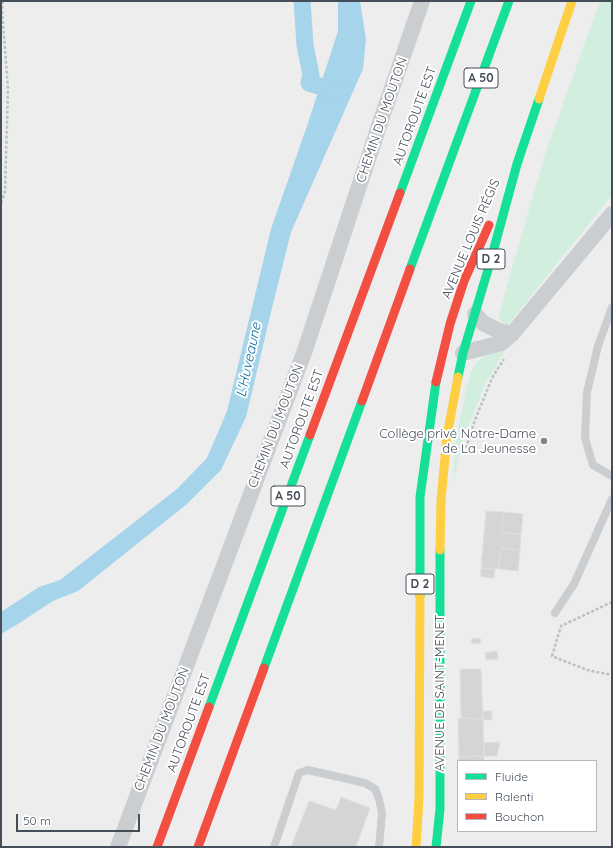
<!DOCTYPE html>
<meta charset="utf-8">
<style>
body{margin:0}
#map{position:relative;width:613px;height:848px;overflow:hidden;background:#eeeded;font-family:Quicksand,sans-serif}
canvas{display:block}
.frame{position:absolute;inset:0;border:2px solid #454d59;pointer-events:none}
.legend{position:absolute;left:457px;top:760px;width:140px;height:72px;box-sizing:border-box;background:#fff;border:1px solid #b5b8bd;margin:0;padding:5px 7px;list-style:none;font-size:12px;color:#454d59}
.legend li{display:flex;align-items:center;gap:8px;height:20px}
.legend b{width:20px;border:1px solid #b5b8bd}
.scale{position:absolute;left:16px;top:814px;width:124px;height:18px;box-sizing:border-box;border:2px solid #454d59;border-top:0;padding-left:5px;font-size:12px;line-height:14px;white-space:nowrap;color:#454d59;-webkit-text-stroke:3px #fff;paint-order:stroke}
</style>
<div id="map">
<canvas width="613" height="848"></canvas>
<div class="frame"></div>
<ul class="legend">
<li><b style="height:5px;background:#16e098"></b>Fluide</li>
<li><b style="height:5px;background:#ffcf43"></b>Ralenti</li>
<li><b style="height:5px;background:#f24e42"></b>Bouchon</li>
</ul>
<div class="scale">50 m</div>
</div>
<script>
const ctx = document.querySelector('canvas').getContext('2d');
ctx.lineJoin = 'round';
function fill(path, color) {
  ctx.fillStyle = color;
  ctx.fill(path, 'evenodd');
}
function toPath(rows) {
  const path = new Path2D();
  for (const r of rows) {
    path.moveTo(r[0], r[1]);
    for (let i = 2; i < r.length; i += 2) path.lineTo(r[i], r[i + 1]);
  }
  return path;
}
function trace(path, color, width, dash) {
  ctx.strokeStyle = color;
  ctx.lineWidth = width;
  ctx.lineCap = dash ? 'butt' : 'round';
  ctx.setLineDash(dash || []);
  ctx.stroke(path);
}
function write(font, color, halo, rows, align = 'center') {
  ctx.font = font + ' Quicksand,sans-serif';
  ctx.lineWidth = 4;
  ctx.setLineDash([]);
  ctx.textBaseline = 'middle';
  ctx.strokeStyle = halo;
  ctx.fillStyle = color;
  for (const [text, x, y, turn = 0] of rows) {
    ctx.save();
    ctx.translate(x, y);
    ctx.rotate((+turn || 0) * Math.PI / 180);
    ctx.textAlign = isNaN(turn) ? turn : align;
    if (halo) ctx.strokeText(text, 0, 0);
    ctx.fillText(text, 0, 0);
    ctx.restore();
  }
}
fill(toPath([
 [600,1,612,1,612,195,506,327,498,317,546,151],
 [506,349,486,382,462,443,453,485,456,437,467,386,472,369,478,361,490,353]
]), '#d1eedf');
fill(toPath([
 [338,1,360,1,366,39,363,69,291,232,274,300,246,417,221,470,187,504,78,591,53,601,18,624,1,634,1,612,39,587,60,580,177,489,207,458,227,411,271,229,307,126,338,31]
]), '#a6d4eb');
trace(toPath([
 [302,1,305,45,311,75,309,83,339,92]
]), '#a6d4eb', 17);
const building = toPath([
 [486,511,503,512,502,533,521,534,520,550,501,548,498,569,481,568,486,511],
 [503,512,523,514,521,534,502,533,503,512],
 [501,548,520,550,518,571,498,569,501,548],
 [481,568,495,569,494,578,481,577,481,568],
 [472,638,481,639,480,644,471,643,472,638],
 [497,651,498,659,486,660,485,653,497,651],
 [460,669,481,669,483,719,461,718,460,669],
 [483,711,492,711,492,720,483,720,483,711],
 [461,718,483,719,484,756,459,757,458,719,461,718],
 [500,742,497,756,484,756,484,743,500,742],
 [484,756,484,761,459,761,459,757,484,756],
 [341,797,370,808,356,847,291,847,309,801,336,810,341,797]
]);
fill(building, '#d5d5d7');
trace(building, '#dfdfe0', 1);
trace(toPath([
 [1,203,5,191,8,89,2,10,3,1],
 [482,207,488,191],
 [466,448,475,420,492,378,504,359],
 [612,602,561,626,552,656,587,670,612,675]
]), '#b7c3c1', 2.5, [3, 2]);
trace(toPath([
 [612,307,598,346,587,392,585,438,593,465,612,476],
 [555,613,574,584,612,499],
 [274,847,299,773,308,770,365,783,375,789,379,799,382,813,379,847]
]), '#cbced1', 8);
trace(toPath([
 [475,314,483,323,499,331,512,334],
 [463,353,501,343,512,334,612,214],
 [118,847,304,353,380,123,422,1]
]), '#cbced1', 16);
trace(toPath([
 [400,193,471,1],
 [410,269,509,1],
 [458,377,463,353,490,263,517,164,539,99],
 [420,596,420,497,436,382],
 [264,668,362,401],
 [209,707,310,435],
 [436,847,440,809,440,550]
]), '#16e098', 9);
trace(toPath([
 [539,99,572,1],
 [440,550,441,500,447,436,458,377],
 [416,847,419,798,420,596]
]), '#ffcf43', 9);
trace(toPath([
 [436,382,450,324,464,281,489,225],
 [362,401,410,269],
 [310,435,400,193],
 [157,847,209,707],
 [198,847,264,668]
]), '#f24e42', 9);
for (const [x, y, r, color] of [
 [544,441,4,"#80858d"]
]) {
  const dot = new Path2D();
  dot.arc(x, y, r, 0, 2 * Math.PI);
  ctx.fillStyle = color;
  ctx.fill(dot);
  trace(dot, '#fff', 1.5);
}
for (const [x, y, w] of [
 [481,78,34],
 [491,259,28],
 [288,496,34],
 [420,584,28]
]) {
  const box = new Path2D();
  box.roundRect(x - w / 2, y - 10, w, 20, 3);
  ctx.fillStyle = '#fff';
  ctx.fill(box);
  trace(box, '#454d59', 1);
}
write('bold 12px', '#454d59', null, [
 ["A 50",481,78],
 ["D 2",491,259],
 ["A 50",288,496],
 ["D 2",420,584]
]);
write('13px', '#454d59', '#fff', [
 ["AUTOROUTE EST",415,116,-70],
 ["CHEMIN DU MOUTON",382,120,-71],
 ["AVENUE LOUIS RÉGIS",471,239,-67],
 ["AUTOROUTE EST",302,419,-70],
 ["CHEMIN DU MOUTON",276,426,-69],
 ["AVENUE DE SAINT-MENET",440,693,-90],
 ["AUTOROUTE EST",189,723,-70],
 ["CHEMIN DU MOUTON",162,729,-69]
]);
write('13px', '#454d59', '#fff', [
 ["Collège privé Notre-Dame",536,434],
 ["de La Jeunesse",536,449]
], 'right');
write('italic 14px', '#0d71a4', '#fff', [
 ["L'Huveaune",249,360,-78]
]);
</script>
